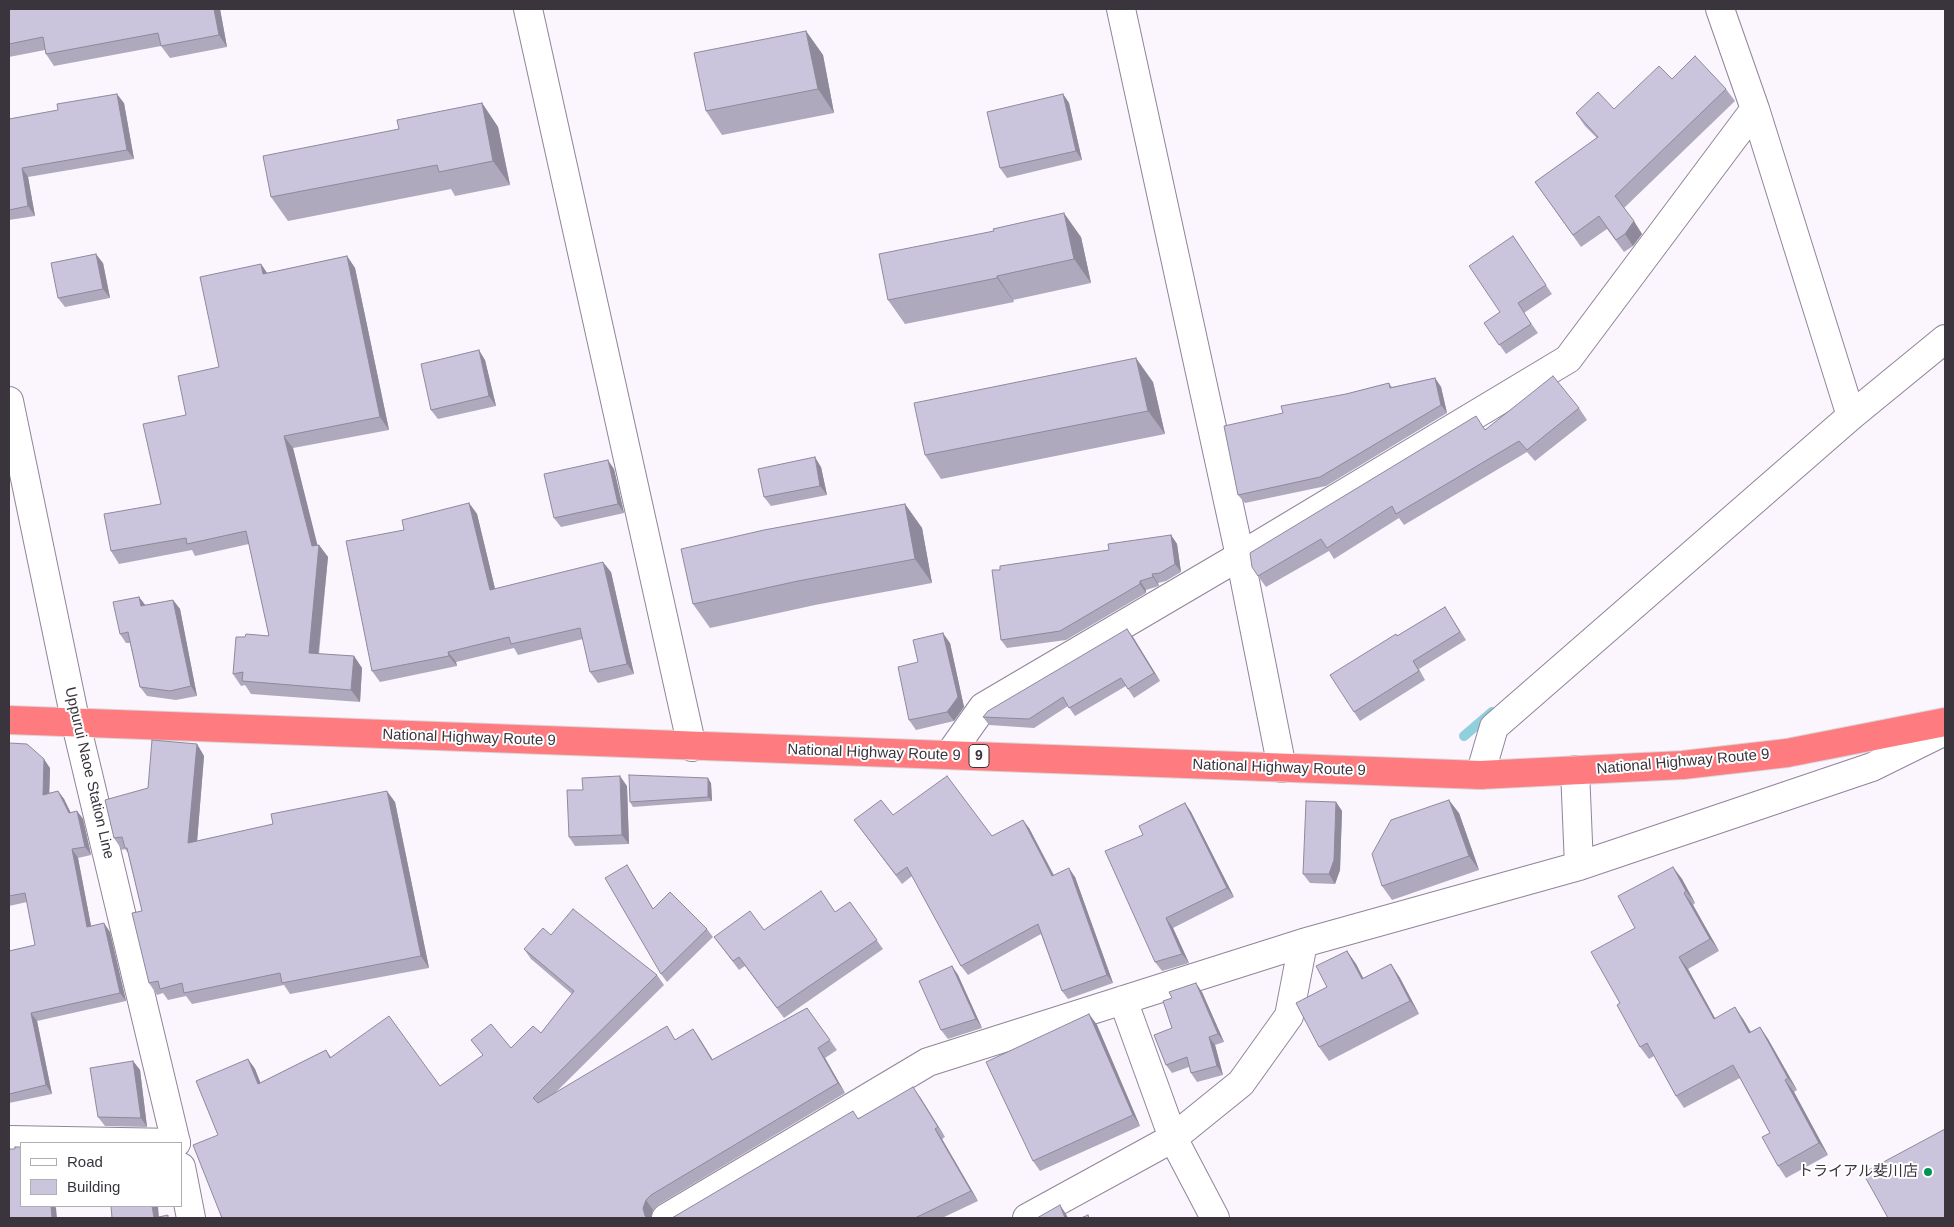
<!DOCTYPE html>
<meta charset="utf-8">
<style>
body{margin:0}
#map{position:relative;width:1954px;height:1227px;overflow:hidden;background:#fbf5fe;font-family:Arial,sans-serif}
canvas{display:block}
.frame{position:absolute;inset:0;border:10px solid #3a343d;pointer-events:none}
.legend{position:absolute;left:20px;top:1142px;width:162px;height:65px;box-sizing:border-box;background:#fff;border:1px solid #b0aeb1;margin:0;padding:6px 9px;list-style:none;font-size:15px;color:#3a343d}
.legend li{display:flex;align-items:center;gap:10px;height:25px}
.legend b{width:25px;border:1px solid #b0aeb1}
</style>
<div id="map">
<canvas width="1954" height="1227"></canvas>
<div class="frame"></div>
<ul class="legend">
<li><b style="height:6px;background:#fff"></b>Road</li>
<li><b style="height:14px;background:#cbc4dd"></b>Building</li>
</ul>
</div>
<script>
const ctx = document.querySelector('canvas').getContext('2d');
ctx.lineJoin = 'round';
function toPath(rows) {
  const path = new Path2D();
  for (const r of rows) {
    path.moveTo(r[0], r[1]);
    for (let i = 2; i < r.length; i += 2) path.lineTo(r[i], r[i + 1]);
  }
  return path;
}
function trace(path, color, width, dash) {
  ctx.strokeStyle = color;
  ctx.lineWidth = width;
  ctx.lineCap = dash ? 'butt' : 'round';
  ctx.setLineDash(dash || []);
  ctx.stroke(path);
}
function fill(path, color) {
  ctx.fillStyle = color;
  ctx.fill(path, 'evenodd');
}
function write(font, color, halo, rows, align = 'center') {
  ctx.font = font + ' Arial,"Noto Sans JP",sans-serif';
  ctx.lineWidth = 4;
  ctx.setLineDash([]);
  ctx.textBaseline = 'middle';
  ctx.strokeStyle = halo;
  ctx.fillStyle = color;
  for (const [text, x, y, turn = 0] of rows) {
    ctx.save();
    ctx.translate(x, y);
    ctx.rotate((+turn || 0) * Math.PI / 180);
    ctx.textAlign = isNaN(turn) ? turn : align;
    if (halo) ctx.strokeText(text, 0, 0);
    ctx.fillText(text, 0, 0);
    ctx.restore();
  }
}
trace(toPath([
 [1464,736,1492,712]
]), '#8fd0dc', 10);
const street = toPath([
 [528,9,692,747],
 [1121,9,1240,556,1282,768],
 [1720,9,1755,109,1851,416],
 [949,755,983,707,1240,556,1568,359,1755,109],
 [1575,770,1579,866],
 [1480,775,1494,727,1851,416,1945,339],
 [1123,1000,1173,1138,1215,1218],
 [9,1140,176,1143],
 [666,1218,928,1062,1303,943,1579,866,1872,767,1945,731],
 [1027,1218,1173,1138,1241,1083,1289,1016,1303,943]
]);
const secondary = toPath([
 [9,401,76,724,176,1143],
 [181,1167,191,1218]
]);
const highway = toPath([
 [9,720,1480,775,1683,765,1787,753,1945,722]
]);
trace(street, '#918499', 30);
trace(secondary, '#918499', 30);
trace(highway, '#d8d6d8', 30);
trace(street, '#fff', 28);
trace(secondary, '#fff', 28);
trace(highway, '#fe7b80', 28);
fill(toPath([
 [9,9,220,9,227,47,170,58,161,46,54,66,46,54,45,50,9,57],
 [806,31,823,55,834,113,722,135,706,111],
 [1672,79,1726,89,1735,101,1624,208,1642,234,1633,246,1624,252,1607,229,1581,247,1535,182,1597,138,1585,126,1576,113,1614,109],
 [1063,94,1069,103,1082,160,1007,178,1000,168],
 [124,103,134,159,28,177,35,216,9,220,9,119],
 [482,103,498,127,510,185,455,196,451,189,288,221,271,197,399,129],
 [1513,236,1552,294,1524,313,1538,333,1506,354,1484,323,1500,312],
 [1081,237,1091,283,1013,300,1014,302,905,324,888,300],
 [347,256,355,268,389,430,293,448,317,545,319,545,328,557,319,654,354,656,362,668,360,702,251,694,245,685,241,686,233,674,245,637,269,636,249,544,195,556,192,550,119,564,111,551,161,504,186,415,219,367,261,264,267,273],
 [103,263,110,298,65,307,58,298],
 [485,360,496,406,438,419,431,410],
 [1435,378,1441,387,1447,413,1326,486,1245,503,1238,495,1283,413,1346,394,1389,383,1392,387],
 [1153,382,1165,434,941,479,925,455],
 [1579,408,1587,420,1535,461,1527,452,1404,525,1399,518,1334,559,1329,551,1266,587,1258,576,1485,429],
 [821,467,827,495,771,506,764,497],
 [614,469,624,513,561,527,554,518],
 [469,503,477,514,495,589,611,572,634,674,598,683,590,672,583,639,518,655,514,648,456,662,457,666,380,682,372,671,404,530],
 [905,504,922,528,932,583,815,605,710,628,693,604],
 [1171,535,1177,544,1181,572,1166,581,1158,583,1159,586,1146,590,1146,593,1066,640,1007,648,1001,640,1000,570,1109,550],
 [139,597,145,605,173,600,180,609,197,696,176,700,147,696,140,687,130,643,126,643,120,634],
 [1445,607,1466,640,1419,669,1425,680,1360,721,1354,712,1397,636],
 [1133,637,1160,681,1134,698,1126,686,1075,716,1068,706,1034,728,989,725,983,717],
 [950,643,964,707,954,721,916,730,909,720,918,662],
 [9,743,50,768,49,793,58,791,64,799,71,813,77,811,83,819,91,855,78,858,91,926,110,932,126,1001,37,1021,52,1094,9,1103,9,951,35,945,27,902,9,906],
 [197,744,204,756,197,841,395,802,429,968,290,994,284,985,192,1004,186,996,168,1000,163,993,157,995,149,983,142,911,128,853,125,849,122,850,114,838,148,788],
 [711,783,712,801,633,807,630,802],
 [627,786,629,844,575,846,569,837,583,790],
 [1336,802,1342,811,1340,870,1335,884,1310,883,1303,874],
 [1185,803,1191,812,1234,897,1173,928,1189,963,1162,971,1155,962,1143,835],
 [1459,813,1479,870,1392,900,1382,886],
 [893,815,992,836,1029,828,1054,875,1075,877,1113,983,1068,999,1062,991,1041,934,968,975,961,966,912,876,902,884,854,820],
 [627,865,632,873,653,909,707,929,713,937,667,982,661,974],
 [1673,867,1682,879,1695,903,1693,905,1719,951,1688,969,1715,1018,1743,1019,1751,1032,1760,1027,1768,1039,1797,1090,1794,1092,1828,1155,1786,1178,1778,1166,1770,1133,1740,1078,1684,1108,1676,1096,1654,1056,1649,1059,1640,1047,1620,1003],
 [850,902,883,949,784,1018,745,966,739,970,714,937,764,930,836,912],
 [551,935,657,975,664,985,555,1093,676,1039,693,1029,713,1060,807,1008,837,1050,825,1058,845,1093,658,1205,653,1210,650,1218,218,1135,248,1059,255,1069,260,1083,326,1050,331,1057,440,1086,483,1055,471,1040,511,1048,541,1033,572,994,531,959,524,949],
 [1347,951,1356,964,1363,978,1391,964,1400,978,1419,1014,1329,1061,1319,1047,1327,987],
 [952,966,958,975,982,1028,948,1039,941,1030],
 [1202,992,1224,1042,1215,1045,1223,1075,1197,1082,1191,1073,1189,1067,1172,1073,1166,1065],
 [1089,1014,1097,1025,1140,1126,1040,1171,1033,1161],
 [133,1061,140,1070,147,1127,105,1126,98,1117],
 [920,1097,945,1137,942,1139,978,1201,942,1218,672,1218,858,1118]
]), '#afa9be');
fill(toPath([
 [214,9,220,9,227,47,219,35],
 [806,31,823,55,834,113,818,89],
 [117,94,124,103,134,159,127,150],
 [1063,94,1069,103,1082,160,1076,151],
 [482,103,498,127,510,185,493,161],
 [22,168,28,177,35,216,28,206],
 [1064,213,1081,237,1091,283,1074,259],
 [1634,221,1642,234,1633,246,1625,234],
 [96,254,103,263,110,298,103,289],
 [347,256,355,268,389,430,380,417],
 [261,264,269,276,263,274],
 [997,276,1013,300,1014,302,997,278],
 [479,350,485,360,496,406,489,396],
 [1136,358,1153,382,1165,434,1148,411],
 [1435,378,1441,387,1447,413,1441,405],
 [284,436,293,448,319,551,319,545,328,557,317,666,309,653,312,546],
 [815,457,821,467,827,495,820,486],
 [608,460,614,469,624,513,618,504],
 [469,503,477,514,498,601,490,590],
 [905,504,922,528,932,583,915,559],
 [1171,535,1177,544,1181,572,1175,564],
 [603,562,611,572,634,674,627,664],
 [1152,574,1158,583,1159,586,1153,577],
 [1140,581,1146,590,1146,593,1140,584],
 [139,597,146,606,141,606],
 [173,600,180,609,197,696,191,686],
 [1127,629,1133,637,1160,681,1154,673],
 [943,633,950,643,964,707,954,721,947,712],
 [448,652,456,662,457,666,449,656],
 [354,656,362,668,360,702,351,690],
 [197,744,204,756,196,855,188,843],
 [44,759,50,768,49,803,43,795],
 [620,776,627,786,629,844,622,835],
 [708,778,711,783,712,801,708,797],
 [58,791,64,799,75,822,69,813],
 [387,791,395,802,429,968,421,956],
 [1449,800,1459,813,1479,870,1469,856],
 [1336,802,1342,811,1340,870,1335,884,1329,874],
 [1185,803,1191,812,1234,897,1227,888],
 [77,811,83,819,91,855,85,847],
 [1023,820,1029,828,1058,884,1052,876],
 [72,849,78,858,93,936,87,927],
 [1673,867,1682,879,1695,903,1686,891],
 [1069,868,1075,877,1113,983,1107,975],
 [1684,893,1693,905,1719,951,1710,939],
 [1166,918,1173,928,1189,963,1182,954],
 [104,923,110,932,126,1001,120,993],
 [1347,951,1356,964,1371,993,1362,979],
 [1679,957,1688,969,1722,1031,1714,1019],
 [1391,964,1400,978,1419,1014,1410,1001],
 [952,966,958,975,982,1028,976,1019],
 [1196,983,1202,992,1224,1042,1218,1034],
 [1735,1007,1743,1019,1758,1045,1749,1033],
 [31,1013,37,1021,52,1094,46,1085],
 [1089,1014,1097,1025,1140,1126,1133,1115],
 [1760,1027,1768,1039,1797,1090,1788,1078],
 [693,1029,700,1039,719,1070,712,1060],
 [1209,1037,1215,1045,1223,1075,1217,1066],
 [818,1048,825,1058,845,1093,838,1083],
 [248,1059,255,1069,265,1094,258,1084],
 [133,1061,140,1070,147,1127,141,1118],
 [1785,1080,1794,1092,1828,1155,1819,1143],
 [913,1087,920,1097,945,1137,938,1127],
 [935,1129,942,1139,978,1201,971,1191],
 [646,1200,653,1210,651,1218,647,1218,645,1216,643,1208],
 [1060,1205,1066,1214,1068,1218,1065,1218],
 [50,1206,55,1206,56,1208,57,1218,52,1218],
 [152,1206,158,1206,159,1218,154,1218]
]), '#8e899b');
const building = toPath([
 [9,9,214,9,219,35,161,46,158,33,46,54,43,37,9,44,9,9],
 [806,31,818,89,706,111,694,53,806,31],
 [1695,56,1726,89,1615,196,1634,221,1625,234,1616,240,1599,216,1573,235,1535,182,1598,137,1576,113,1598,92,1614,109,1659,66,1672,79,1695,56],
 [117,94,127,150,22,168,28,206,9,210,9,119,58,110,57,104,117,94],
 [1063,94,1076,151,1000,168,987,112,1063,94],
 [482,103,493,161,439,172,437,165,271,197,263,156,399,129,397,120,482,103],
 [1064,213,1074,259,997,276,997,278,888,300,879,254,994,231,993,229,1064,213],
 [1513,236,1546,285,1518,303,1531,324,1499,345,1484,323,1500,312,1469,266,1513,236],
 [96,254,103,289,58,298,51,263,96,254],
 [347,256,380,417,284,436,312,546,319,545,309,653,354,656,351,690,242,681,243,672,233,674,236,637,245,637,246,634,269,636,246,531,187,544,186,538,111,551,104,514,161,504,143,424,186,415,178,376,219,367,200,277,261,264,263,274,347,256],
 [479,350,489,396,431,410,421,364,479,350],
 [1136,358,1148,411,925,455,914,403,1136,358],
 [1553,376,1579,408,1527,450,1519,441,1396,514,1392,506,1327,548,1321,539,1258,576,1252,567,1250,553,1476,416,1485,430,1553,376],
 [1435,378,1441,405,1320,477,1238,495,1224,426,1283,413,1281,406,1346,394,1389,383,1390,388,1435,378],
 [815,457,820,486,764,497,758,469,815,457],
 [608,460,618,504,554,518,544,474,608,460],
 [469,503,490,590,603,562,627,664,590,672,580,628,511,644,509,637,448,652,449,656,372,671,346,541,404,530,402,520,469,503],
 [905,504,915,559,798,581,693,604,681,549,764,530,905,504],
 [1171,535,1175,564,1160,573,1152,574,1153,577,1140,581,1140,584,1060,631,1001,640,992,570,1000,570,1000,566,1109,550,1108,544,1171,535],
 [139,597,141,606,173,600,191,686,170,691,140,687,128,632,120,634,113,602,139,597],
 [1445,607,1460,632,1413,661,1419,671,1354,712,1330,675,1396,634,1397,636,1445,607],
 [1127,629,1154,673,1128,689,1121,678,1069,708,1063,697,1029,719,983,717,988,711,1127,629],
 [943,633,958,697,947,712,909,720,898,667,918,662,913,640,943,633],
 [152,740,197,744,188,843,273,824,271,814,387,791,421,956,282,983,280,973,184,993,182,983,160,989,158,981,149,983,132,913,142,911,127,848,125,848,122,837,114,838,105,800,148,788,152,740],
 [9,743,27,744,44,759,43,795,58,791,69,813,77,811,85,847,72,849,87,927,104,923,120,993,31,1013,46,1085,9,1094,9,951,35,945,25,893,9,896,9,743],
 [629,775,708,778,708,797,630,802,629,775],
 [620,776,622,835,569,837,567,790,583,790,582,778,620,776],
 [947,776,992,836,1023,820,1052,876,1069,868,1107,975,1062,991,1038,924,961,966,907,867,896,875,854,820,881,800,893,815,947,776],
 [1449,800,1469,856,1382,886,1372,854,1391,820,1449,800],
 [1306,801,1336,802,1334,860,1329,874,1303,874,1306,801],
 [1185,803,1227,888,1166,918,1182,954,1155,962,1105,851,1143,835,1139,826,1185,803],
 [627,865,653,909,670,892,707,929,661,974,605,878,627,865],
 [1673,867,1686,891,1684,893,1710,939,1679,957,1714,1019,1735,1007,1749,1033,1760,1027,1788,1078,1785,1080,1819,1143,1778,1166,1762,1137,1770,1133,1733,1065,1676,1096,1647,1043,1640,1047,1617,1005,1620,1003,1591,952,1635,928,1618,896,1673,867],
 [821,891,835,912,850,902,877,940,777,1008,739,957,733,961,714,937,750,911,764,930,821,891],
 [573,909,657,975,533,1098,538,1103,667,1026,675,1040,693,1029,712,1060,807,1008,830,1040,818,1048,838,1083,651,1195,646,1200,643,1208,645,1216,648,1218,222,1218,193,1145,218,1135,196,1081,248,1059,258,1084,326,1050,330,1058,389,1016,440,1086,483,1055,471,1040,491,1024,511,1048,533,1026,541,1033,574,991,524,949,543,928,551,935,573,909],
 [1347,951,1362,979,1391,964,1410,1001,1319,1047,1296,1003,1327,987,1316,966,1347,951],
 [952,966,976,1019,941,1030,919,981,952,966],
 [1196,983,1218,1034,1209,1037,1217,1066,1191,1073,1187,1057,1166,1065,1154,1035,1172,1028,1163,1001,1172,998,1169,992,1196,983],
 [1089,1014,1133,1115,1033,1161,986,1062,1089,1014],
 [133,1061,141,1118,98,1117,90,1068,133,1061],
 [913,1087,938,1127,935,1129,971,1191,915,1218,672,1218,853,1111,858,1119,913,1087],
 [1945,1129,1945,1218,1888,1218,1863,1173,1945,1129],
 [15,1147,21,1147,21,1206,51,1206,52,1218,9,1218,9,1149,15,1149,15,1147],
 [1060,1205,1065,1218,1037,1218,1060,1205],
 [111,1206,152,1206,154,1218,168,1215,168,1218,112,1218,111,1206],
 [1088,1215,1089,1218,1081,1218,1088,1215]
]);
fill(building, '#cbc4dd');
trace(building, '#8e899b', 1);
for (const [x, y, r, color] of [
 [1928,1172,5,"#009455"]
]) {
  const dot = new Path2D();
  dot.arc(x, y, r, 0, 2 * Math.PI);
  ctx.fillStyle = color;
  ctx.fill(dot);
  trace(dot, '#fff', 2);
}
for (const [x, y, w] of [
 [979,756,20]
]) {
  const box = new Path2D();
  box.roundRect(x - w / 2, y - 11.5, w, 23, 4);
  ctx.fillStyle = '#fff';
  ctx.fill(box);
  trace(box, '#3a343d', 1);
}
write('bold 14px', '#3a343d', null, [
 ["9",979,756]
]);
write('15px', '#3a343d', '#fff', [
 ["National Highway Route 9",469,738,2],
 ["National Highway Route 9",874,753,2],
 ["National Highway Route 9",1683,762,-5],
 ["National Highway Route 9",1279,768,2],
 ["Uppurui Naoe Station Line",89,773,77]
]);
write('15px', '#3a343d', '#fff', [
 ["トライアル斐川店",1918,1172]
], 'right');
</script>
